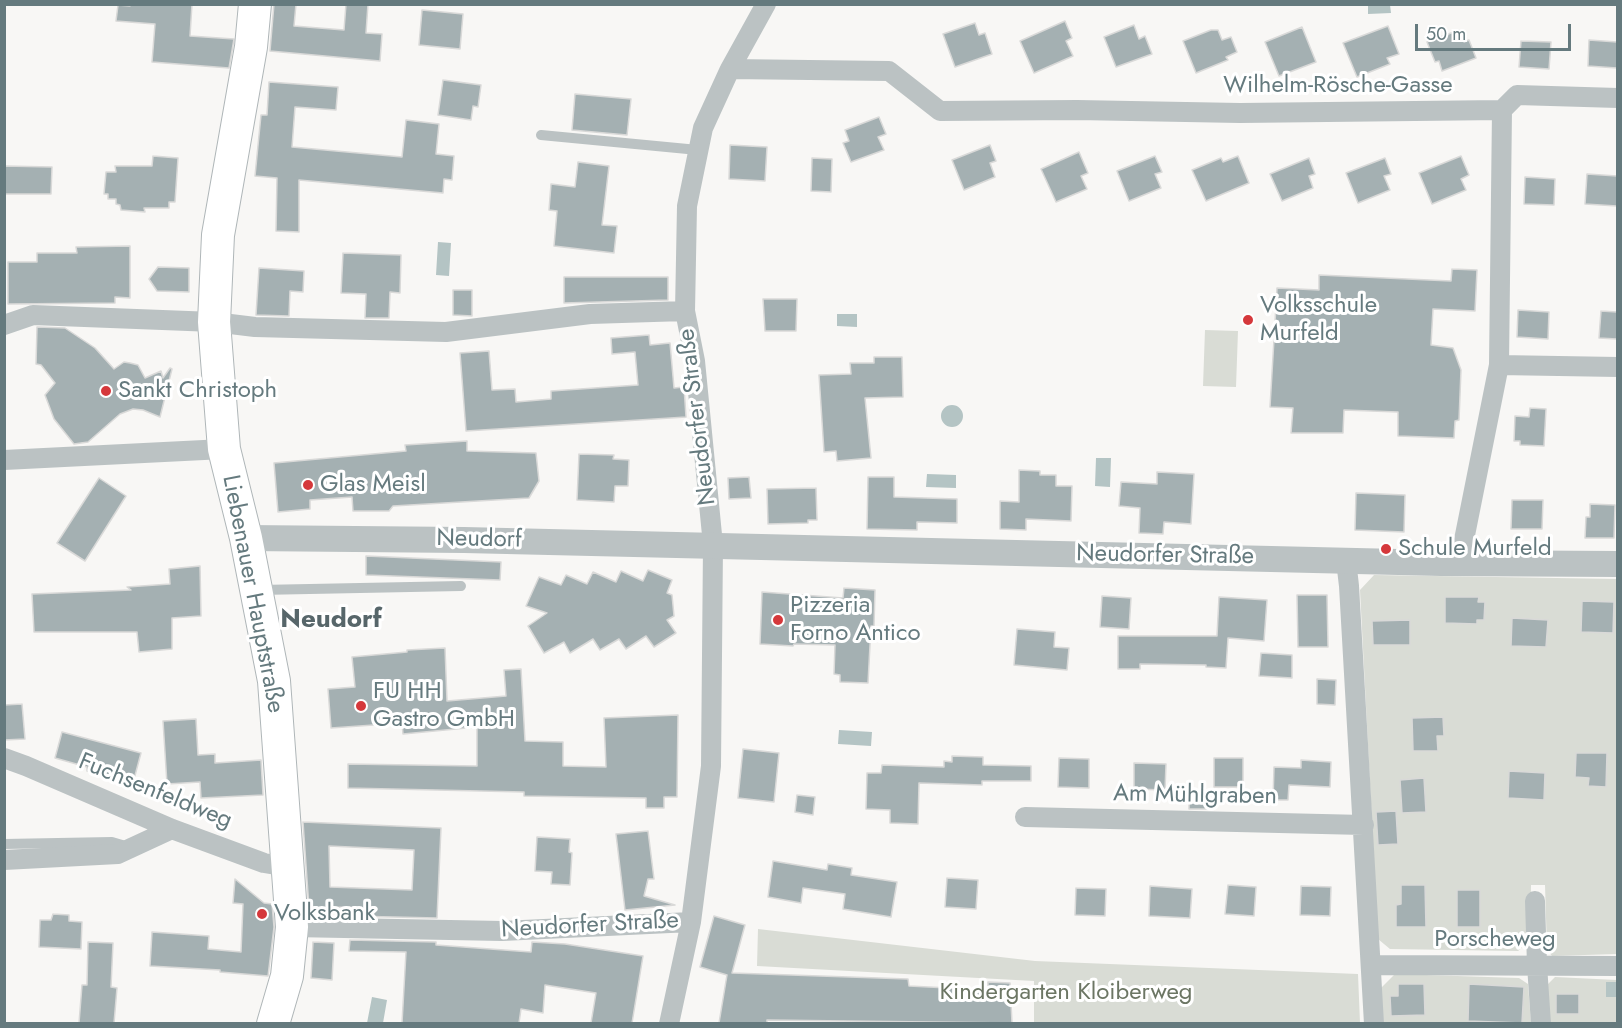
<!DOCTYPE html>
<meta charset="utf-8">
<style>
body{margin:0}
#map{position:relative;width:1622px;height:1028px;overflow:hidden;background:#f8f7f5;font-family:Jost,sans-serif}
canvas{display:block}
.frame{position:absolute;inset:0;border:6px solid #657a7e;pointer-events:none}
.scale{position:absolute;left:1415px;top:24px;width:156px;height:27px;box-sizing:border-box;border:3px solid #657a7e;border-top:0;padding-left:8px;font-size:18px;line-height:21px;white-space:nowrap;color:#657a7e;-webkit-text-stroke:4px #fff;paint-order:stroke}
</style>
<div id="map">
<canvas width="1622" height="1028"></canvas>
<div class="frame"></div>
<div class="scale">50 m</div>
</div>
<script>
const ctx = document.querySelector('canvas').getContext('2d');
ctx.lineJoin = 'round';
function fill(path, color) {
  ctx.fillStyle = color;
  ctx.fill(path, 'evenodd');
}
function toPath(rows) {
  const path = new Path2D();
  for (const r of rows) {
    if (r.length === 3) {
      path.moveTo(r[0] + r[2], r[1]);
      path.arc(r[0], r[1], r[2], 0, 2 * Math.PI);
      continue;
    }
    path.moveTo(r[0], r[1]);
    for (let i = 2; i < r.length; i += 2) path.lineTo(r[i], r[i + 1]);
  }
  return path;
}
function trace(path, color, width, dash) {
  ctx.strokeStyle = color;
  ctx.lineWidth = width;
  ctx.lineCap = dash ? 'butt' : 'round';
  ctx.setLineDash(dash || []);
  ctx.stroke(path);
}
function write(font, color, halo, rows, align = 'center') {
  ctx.font = font + ' Jost,sans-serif';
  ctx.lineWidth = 6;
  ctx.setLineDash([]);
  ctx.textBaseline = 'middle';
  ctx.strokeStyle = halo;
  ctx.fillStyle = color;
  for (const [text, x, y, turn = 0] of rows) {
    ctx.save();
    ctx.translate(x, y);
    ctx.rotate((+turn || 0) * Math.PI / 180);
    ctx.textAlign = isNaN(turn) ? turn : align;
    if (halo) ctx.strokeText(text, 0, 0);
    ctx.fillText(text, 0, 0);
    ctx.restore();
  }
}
fill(toPath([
 [1205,330,1238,331,1236,387,1203,386],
 [1374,575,1617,579,1617,954,1552,956,1547,950,1545,885,1531,885,1530,941,1518,951,1390,949,1378,939,1360,590],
 [758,929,1035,961,1358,974,1360,1023,1034,1023,1034,981,757,966],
 [1395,974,1519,978,1528,984,1531,1023,1379,1023,1378,991],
 [1555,977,1617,980,1617,1023,1548,1023,1545,987]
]), '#d9dcd5');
fill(toPath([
 [1368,5,1390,5,1391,13,1368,14],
 [438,242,451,243,449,276,436,275],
 [837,314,857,314,857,327,837,326],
 [952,416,11],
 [1096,458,1111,458,1110,487,1095,486],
 [927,474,956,475,956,488,926,487],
 [839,730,872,732,871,746,838,744],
 [1606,982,1617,982,1617,997,1606,997],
 [372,997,387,1000,383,1023,367,1023]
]), '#b4c4c4');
const building = toPath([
 [130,4,192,4,190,36,234,39,229,68,152,62,155,24,116,21,118,5,130,6,130,4],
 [274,4,296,4,294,26,344,30,346,4,368,4,366,33,382,34,380,61,270,51,274,4],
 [422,10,463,14,460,49,419,45,422,10],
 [1065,21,1072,38,1066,41,1073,56,1034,73,1020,41,1065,21],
 [975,23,979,35,985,33,992,54,955,67,943,34,975,23],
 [1134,25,1139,39,1145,36,1152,54,1116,67,1104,37,1134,25],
 [1388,26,1399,54,1387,58,1390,64,1357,77,1343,43,1388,26],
 [1302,27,1316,62,1279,76,1265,42,1302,27],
 [1211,30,1218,30,1222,40,1231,37,1237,52,1226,57,1228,60,1196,73,1183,41,1211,30],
 [1459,30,1464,42,1469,40,1476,58,1442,71,1439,61,1435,62,1427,42,1459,30],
 [1589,40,1617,42,1617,68,1588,66,1589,40],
 [1521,41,1551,42,1549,69,1519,67,1521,41],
 [443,80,481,85,478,107,473,106,471,120,438,115,443,80],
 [269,82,338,87,336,110,295,107,292,147,402,157,406,120,439,124,436,154,454,156,452,180,444,179,443,193,299,180,299,232,276,231,277,178,255,176,261,115,267,115,269,82],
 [575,94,631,99,627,135,572,130,575,94],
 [879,117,886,134,878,137,884,150,851,162,843,143,849,141,845,130,879,117],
 [730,145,767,147,765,181,729,179,730,145],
 [990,145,996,161,990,163,995,177,964,190,952,160,990,145],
 [1079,152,1088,173,1081,176,1087,189,1056,202,1041,169,1079,152],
 [153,156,178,158,175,202,169,202,169,208,144,208,145,212,121,210,120,205,116,204,116,199,108,199,108,194,104,194,106,172,116,172,115,166,152,166,153,156],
 [1155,156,1162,172,1155,174,1161,188,1129,201,1117,171,1155,156],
 [1238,156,1249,183,1206,201,1192,170,1221,158,1223,162,1238,156],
 [1461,156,1469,175,1461,179,1466,190,1432,204,1419,173,1461,156],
 [812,158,832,159,831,192,811,191,812,158],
 [1309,158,1315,174,1309,176,1313,188,1282,201,1270,174,1309,158],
 [1385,158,1391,174,1384,176,1390,190,1358,203,1346,173,1385,158],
 [578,162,609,166,602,225,617,226,614,253,554,246,557,211,549,210,551,184,575,187,578,162],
 [4,166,52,167,51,194,4,194,4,166],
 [1587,174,1617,176,1617,206,1585,204,1587,174],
 [1525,177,1555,179,1554,205,1524,204,1525,177],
 [130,246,130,298,115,297,115,303,8,304,8,262,37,262,37,253,77,253,76,247,130,246],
 [343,253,401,255,400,293,390,292,389,318,365,318,366,294,341,293,343,253],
 [158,267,189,268,189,292,157,291,149,279,158,267],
 [259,268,304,271,303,292,290,291,289,316,256,315,259,268],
 [1452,269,1477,270,1475,311,1433,309,1431,345,1453,348,1461,370,1459,420,1455,421,1454,438,1398,436,1398,412,1344,410,1343,433,1291,433,1293,408,1270,407,1277,288,1319,290,1319,275,1451,281,1452,269],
 [564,277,668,277,668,300,564,303,564,277],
 [453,290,472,290,472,316,453,315,453,290],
 [763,299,797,299,796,331,765,331,763,299],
 [1518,310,1549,312,1548,339,1517,337,1518,310],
 [1601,311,1617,312,1617,339,1599,338,1601,311],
 [37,327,65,328,95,348,114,369,124,362,130,363,138,365,145,378,161,371,163,378,170,368,172,369,160,417,143,410,133,409,120,414,88,442,74,444,54,419,45,395,55,383,41,365,36,364,37,327],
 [649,335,650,345,670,343,674,388,684,387,686,417,466,431,460,353,489,351,492,390,515,389,516,402,551,399,551,391,638,385,635,352,612,354,611,338,649,335],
 [874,357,902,357,903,397,865,398,871,458,837,461,836,451,824,452,819,375,851,374,850,363,874,363,874,357],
 [1530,408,1546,409,1544,446,1520,445,1520,441,1514,441,1515,416,1529,417,1530,408],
 [467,441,467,451,536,453,539,481,529,498,393,506,389,511,353,511,352,497,310,500,310,509,278,512,274,463,406,451,405,445,467,441],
 [579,454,614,455,613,459,629,460,628,486,615,486,614,502,577,500,579,454],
 [1019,470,1040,471,1040,475,1056,475,1056,486,1072,486,1071,521,1026,519,1026,530,1000,529,1000,501,1019,502,1019,470],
 [1157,472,1194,474,1191,524,1164,522,1163,534,1139,533,1140,508,1119,506,1121,482,1157,484,1157,472],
 [749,477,751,498,729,499,728,478,749,477],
 [868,477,894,477,894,497,957,499,957,523,917,522,917,530,867,529,868,477],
 [99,478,126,496,85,561,57,543,99,478],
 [816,488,817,520,808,520,808,523,768,524,767,489,816,488],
 [1356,493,1405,495,1404,532,1355,530,1356,493],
 [1512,500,1543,500,1542,529,1511,529,1512,500],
 [1590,504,1615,505,1614,538,1585,538,1586,517,1590,517,1590,504],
 [366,556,501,562,500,580,366,575,366,556],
 [200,566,201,616,172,618,172,649,139,652,137,632,34,632,32,594,131,590,127,587,170,584,169,569,200,566],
 [648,570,672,580,667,593,672,595,674,616,667,620,676,633,654,647,646,636,626,649,619,639,600,650,593,639,570,653,564,642,544,653,528,626,547,613,526,606,539,577,561,585,566,575,587,584,593,572,616,582,621,571,643,581,648,570],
 [844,588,875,590,874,626,871,626,868,683,840,682,840,675,834,674,835,645,794,644,793,646,760,644,762,592,843,598,844,588],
 [1297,595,1327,595,1328,647,1298,647,1297,595],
 [1102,596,1131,598,1129,629,1100,627,1102,596],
 [1219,597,1267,600,1264,641,1228,638,1226,668,1206,667,1206,665,1140,664,1140,669,1118,669,1118,636,1217,636,1219,597],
 [1445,597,1479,597,1478,602,1485,602,1484,620,1477,620,1477,624,1445,623,1445,597],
 [1582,601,1614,602,1613,633,1581,632,1582,601],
 [1512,618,1548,620,1546,647,1511,646,1512,618],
 [1410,620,1410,645,1373,645,1372,621,1410,620],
 [1017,629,1055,632,1054,647,1069,648,1067,670,1014,665,1017,629],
 [445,648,447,701,506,696,504,670,521,669,525,741,563,742,563,766,606,767,604,718,678,715,677,797,664,797,664,808,646,808,646,798,524,796,524,792,348,788,348,764,477,766,477,727,403,734,402,723,331,728,328,689,355,687,352,657,407,652,407,650,445,648],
 [1261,653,1292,655,1292,678,1259,676,1261,653],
 [1317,679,1336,680,1335,705,1317,704,1317,679],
 [22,704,25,739,4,740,4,705,22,704],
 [1443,717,1444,736,1437,736,1438,751,1413,751,1412,718,1443,717],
 [196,719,198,755,215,754,215,763,261,760,263,795,201,798,200,782,167,784,163,721,196,719],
 [62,732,141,753,133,783,87,771,87,767,55,758,62,732],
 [743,749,779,753,774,802,738,798,743,749],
 [1576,753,1607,753,1606,787,1588,786,1589,778,1575,777,1576,753],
 [952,756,983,757,983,765,1031,766,1031,781,982,781,982,785,919,783,918,824,890,823,890,810,866,809,867,773,881,773,882,765,944,767,944,761,952,762,952,756],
 [1059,758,1089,759,1089,788,1058,787,1059,758],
 [1214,758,1243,758,1243,787,1214,787,1214,758],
 [1301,760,1331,762,1330,787,1289,785,1288,800,1273,800,1274,767,1301,768,1301,760],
 [1134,763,1166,764,1165,790,1134,789,1134,763],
 [1509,771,1545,773,1544,800,1508,798,1509,771],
 [1424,778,1426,812,1402,813,1400,780,1424,778],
 [1189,793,1208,793,1208,809,1189,809,1189,793],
 [797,795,815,797,813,815,795,812,797,795],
 [1396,811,1398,844,1378,845,1376,812,1396,811],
 [303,822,441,828,437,918,350,916,350,907,309,908,303,822],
 [329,846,414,850,412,890,330,887,329,846],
 [648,831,654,879,648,879,644,896,675,905,625,910,616,834,648,831],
 [537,837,570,839,569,852,572,853,570,885,551,884,552,872,535,871,537,837],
 [773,861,827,870,828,864,852,868,851,875,897,882,891,917,843,909,845,894,803,888,801,903,768,897,773,861],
 [947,878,978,880,976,909,945,907,947,878],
 [235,879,264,903,272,904,274,927,268,976,220,972,220,970,150,966,152,932,209,936,208,949,241,952,243,904,233,903,235,879],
 [1228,885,1256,887,1254,916,1225,914,1228,885],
 [1401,885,1425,885,1426,927,1396,927,1396,905,1401,904,1401,885],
 [1150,886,1192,889,1190,918,1149,916,1150,886],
 [1301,886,1331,887,1330,916,1300,915,1301,886],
 [1076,888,1106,889,1105,916,1075,915,1076,888],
 [1457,890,1480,890,1480,927,1457,927,1457,890],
 [53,914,69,915,69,921,82,922,81,949,39,947,40,920,51,920,53,914],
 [714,916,745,925,732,973,908,979,909,986,988,990,988,982,1010,983,1012,1023,767,1020,767,1023,719,1023,727,975,700,967,714,916],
 [350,940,436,942,436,945,531,952,532,942,565,944,643,956,632,1023,591,1023,596,993,545,985,543,1013,521,1009,519,1023,402,1023,406,952,349,951,350,940],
 [88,942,113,943,111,987,117,988,114,1023,79,1023,82,985,87,985,88,942],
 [313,942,334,943,332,980,311,978,313,942],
 [1398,984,1424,984,1425,1015,1391,1016,1390,996,1398,996,1398,984],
 [1469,984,1524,987,1522,1023,1468,1021,1469,984],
 [1556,994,1579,994,1579,1014,1556,1014,1556,994]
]);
fill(building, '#a4b0b2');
trace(building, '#d9d9d8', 1.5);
const primary = toPath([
 [255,4,251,47,218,235,214,322,224,449,246,538,274,681,292,927,287,976,273,1024]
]);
trace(primary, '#afb6b8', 34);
trace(toPath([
 [541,135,698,150],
 [259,590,461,586],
 [4,844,112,842,129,847]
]), '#bbc2c3', 10);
trace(toPath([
 [730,69,889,71,940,111,1077,110,1240,113,1502,110,1499,365,1463,545,1462,563],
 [1502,110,1517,95,1618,98],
 [4,325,33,315,214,322,255,327,446,332,590,314,685,311],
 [1499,365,1618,367],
 [4,460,224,449],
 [1346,560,1349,586,1374,1024],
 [4,758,26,766,172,829,264,863,288,867],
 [1025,817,1364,825],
 [4,860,118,854,172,829],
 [1535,901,1537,965,1541,1024],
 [292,927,502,931,691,922],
 [1372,965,1618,966],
 [669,1024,691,922,711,766,713,545,695,361,685,311,687,206,703,128,730,69,766,4]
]), '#bbc2c3', 20);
trace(toPath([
 [246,538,464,540,1441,563,1618,564]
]), '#bbc2c3', 26);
trace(primary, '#fff', 32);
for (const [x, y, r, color] of [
 [1248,320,6,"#d5383b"],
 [106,391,6,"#d5383b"],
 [308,485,6,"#d5383b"],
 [1386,549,6,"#d5383b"],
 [778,620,6,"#d5383b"],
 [361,706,6,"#d5383b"],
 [262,914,6,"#d5383b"]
]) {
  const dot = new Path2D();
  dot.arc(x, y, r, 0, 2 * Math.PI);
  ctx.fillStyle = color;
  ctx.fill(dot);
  trace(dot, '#fff', 2);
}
write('24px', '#657a7e', '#fff', [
 ["Wilhelm-Rösche-Gasse",1338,86],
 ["Neudorfer Straße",698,417,-97],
 ["Neudorf",479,540,1],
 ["Neudorfer Straße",1165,556,1],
 ["Liebenauer Hauptstraße",252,594,79],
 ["Fuchsenfeldweg",155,792,22],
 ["Am Mühlgraben",1195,796,1],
 ["Neudorfer Straße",590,926,-3],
 ["Porscheweg",1495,940]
]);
write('24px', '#657a7e', '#fff', [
 ["Volksschule",1260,306],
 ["Murfeld",1260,334],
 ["Sankt Christoph",118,391],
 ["Glas Meisl",320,485],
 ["Schule Murfeld",1398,549],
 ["Pizzeria",790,606],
 ["Forno Antico",790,634],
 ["FU HH",373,692],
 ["Gastro GmbH",373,720],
 ["Volksbank",274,914]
], 'left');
write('24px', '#6c7664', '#fff', [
 ["Kindergarten Kloiberweg",1066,993]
]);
write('bold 26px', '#57666a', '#fff', [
 ["Neudorf",331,621]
]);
</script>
